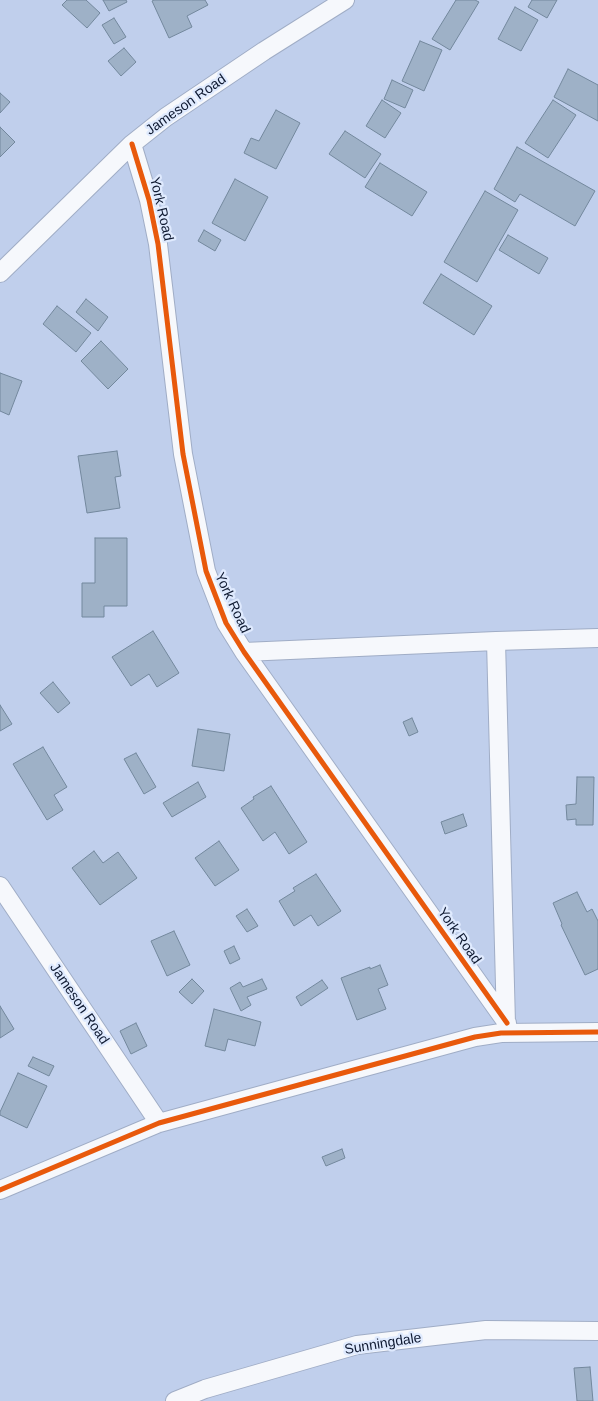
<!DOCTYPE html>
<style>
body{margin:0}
canvas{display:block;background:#c0cfec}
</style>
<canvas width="598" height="1401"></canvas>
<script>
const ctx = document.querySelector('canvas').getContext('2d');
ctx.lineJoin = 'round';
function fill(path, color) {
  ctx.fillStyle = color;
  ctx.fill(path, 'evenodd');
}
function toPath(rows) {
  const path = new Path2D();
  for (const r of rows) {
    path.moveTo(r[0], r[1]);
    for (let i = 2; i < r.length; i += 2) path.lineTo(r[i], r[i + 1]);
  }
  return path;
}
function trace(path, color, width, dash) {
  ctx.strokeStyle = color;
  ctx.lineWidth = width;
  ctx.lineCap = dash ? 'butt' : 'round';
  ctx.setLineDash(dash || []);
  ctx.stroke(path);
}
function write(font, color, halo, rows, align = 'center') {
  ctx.font = font + ' Arial,sans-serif';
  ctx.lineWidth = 4.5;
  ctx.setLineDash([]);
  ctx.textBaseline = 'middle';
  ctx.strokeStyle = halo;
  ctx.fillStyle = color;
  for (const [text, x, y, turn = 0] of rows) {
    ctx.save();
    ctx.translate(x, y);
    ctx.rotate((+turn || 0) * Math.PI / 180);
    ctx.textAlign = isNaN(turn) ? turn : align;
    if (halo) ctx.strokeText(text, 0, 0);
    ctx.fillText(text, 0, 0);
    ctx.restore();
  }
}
const building = toPath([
 [67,0,86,0,100,13,87,28,62,5,67,0],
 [103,0,126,0,127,2,109,11,103,0],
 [154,0,205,0,208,5,187,16,192,27,169,38,152,1,154,0],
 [456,0,475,0,479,2,450,50,432,39,456,0],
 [532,0,557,0,547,18,528,7,532,0],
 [515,7,538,20,521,51,498,39,515,7],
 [114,18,126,37,114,44,102,25,114,18],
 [420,41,442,50,424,91,402,81,420,41],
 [124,48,136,62,121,76,108,61,124,48],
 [568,69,598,85,598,121,554,97,568,69],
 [392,80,413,90,405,108,384,99,392,80],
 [0,93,10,102,0,113,0,93],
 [382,100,401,113,385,138,366,126,382,100],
 [553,100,576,115,548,158,525,143,553,100],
 [276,110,300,123,276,169,244,153,251,138,259,141,276,110],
 [0,127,15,142,0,157,0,127],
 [345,131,381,154,365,178,329,154,345,131],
 [517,147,595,191,575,226,520,194,515,202,494,189,517,147],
 [380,163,427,192,412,216,365,187,380,163],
 [235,179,268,197,245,241,212,223,235,179],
 [485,191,518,210,477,282,444,262,485,191],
 [204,230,221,240,215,251,198,241,204,230],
 [508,235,548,258,539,274,499,250,508,235],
 [441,274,492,306,474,335,423,303,441,274],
 [86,299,108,317,98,331,76,312,86,299],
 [57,306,91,333,76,352,43,324,57,306],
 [101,341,128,369,108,389,81,361,101,341],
 [0,373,22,381,9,415,0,411,0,373],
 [117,451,121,476,115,477,120,508,87,513,78,456,117,451],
 [95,538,127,538,127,606,104,606,104,617,82,617,82,583,95,583,95,538],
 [153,631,179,673,157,687,149,674,131,686,112,657,153,631],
 [53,682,70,703,58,713,40,693,53,682],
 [0,705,12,724,0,731,0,705],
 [412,718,418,732,409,736,403,722,412,718],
 [198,729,230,734,224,771,192,766,198,729],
 [43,747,67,787,54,795,63,810,47,820,13,764,43,747],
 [136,753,156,787,144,794,124,759,136,753],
 [577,777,594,777,593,825,576,825,576,819,567,820,566,805,576,804,577,777],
 [198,782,206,797,172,817,163,803,198,782],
 [271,786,307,842,289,854,275,832,263,841,241,808,254,799,253,797,271,786],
 [463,814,467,826,445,834,441,822,463,814],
 [219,841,239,870,215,886,195,858,219,841],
 [94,851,103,863,118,852,137,878,100,905,72,868,94,851],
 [316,874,341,911,318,926,311,915,294,926,279,901,295,891,293,888,316,874],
 [577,892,587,912,592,909,598,921,598,969,585,975,561,925,562,924,553,903,577,892],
 [247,909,258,926,247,932,236,916,247,909],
 [174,931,190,965,167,976,151,941,174,931],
 [234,946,240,959,230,964,224,951,234,946],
 [380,965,388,985,378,989,386,1009,357,1020,341,978,370,967,370,969,380,965],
 [192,979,204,991,192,1004,179,992,192,979],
 [262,979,267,989,247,997,251,1005,241,1011,230,988,240,982,243,987,262,979],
 [322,980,328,988,301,1006,296,997,322,980],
 [0,1006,14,1029,0,1038,0,1006],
 [214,1009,261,1022,255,1046,228,1039,225,1051,205,1046,214,1009],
 [136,1023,147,1046,131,1054,120,1031,136,1023],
 [33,1057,54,1066,49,1076,28,1066,33,1057],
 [18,1073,47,1086,27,1128,0,1115,0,1112,18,1073],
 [342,1149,345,1158,326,1166,322,1157,342,1149],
 [590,1367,593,1401,577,1401,574,1368,590,1367]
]);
fill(building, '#9eb1c7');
trace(building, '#73889d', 1);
const street = toPath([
 [132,144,149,200,158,244,183,454,206,571,226,623,244,652,507,1023],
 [0,273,132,144,166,117,264,51,345,0],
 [496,641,598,638],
 [244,652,496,641,506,1024],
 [0,886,159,1123],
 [0,1190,159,1123,475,1037,501,1033,598,1032],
 [175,1401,205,1389,357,1345,486,1330,598,1331]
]);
trace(street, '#a0adc6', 20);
trace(street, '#f6f8fc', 18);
trace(toPath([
 [132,144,149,200,158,244,183,454,206,571,226,623,244,652,507,1023],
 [0,1190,159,1123,475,1037,501,1033,598,1032]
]), '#e8590c', 5);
write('14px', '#0f1a32', '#dfeafe', [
 ["Jameson Road",186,105,-35],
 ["York Road",161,209,77],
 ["York Road",232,603,65],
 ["York Road",459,936,55],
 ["Jameson Road",79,1004,56],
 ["Sunningdale",383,1344,-9]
]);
</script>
